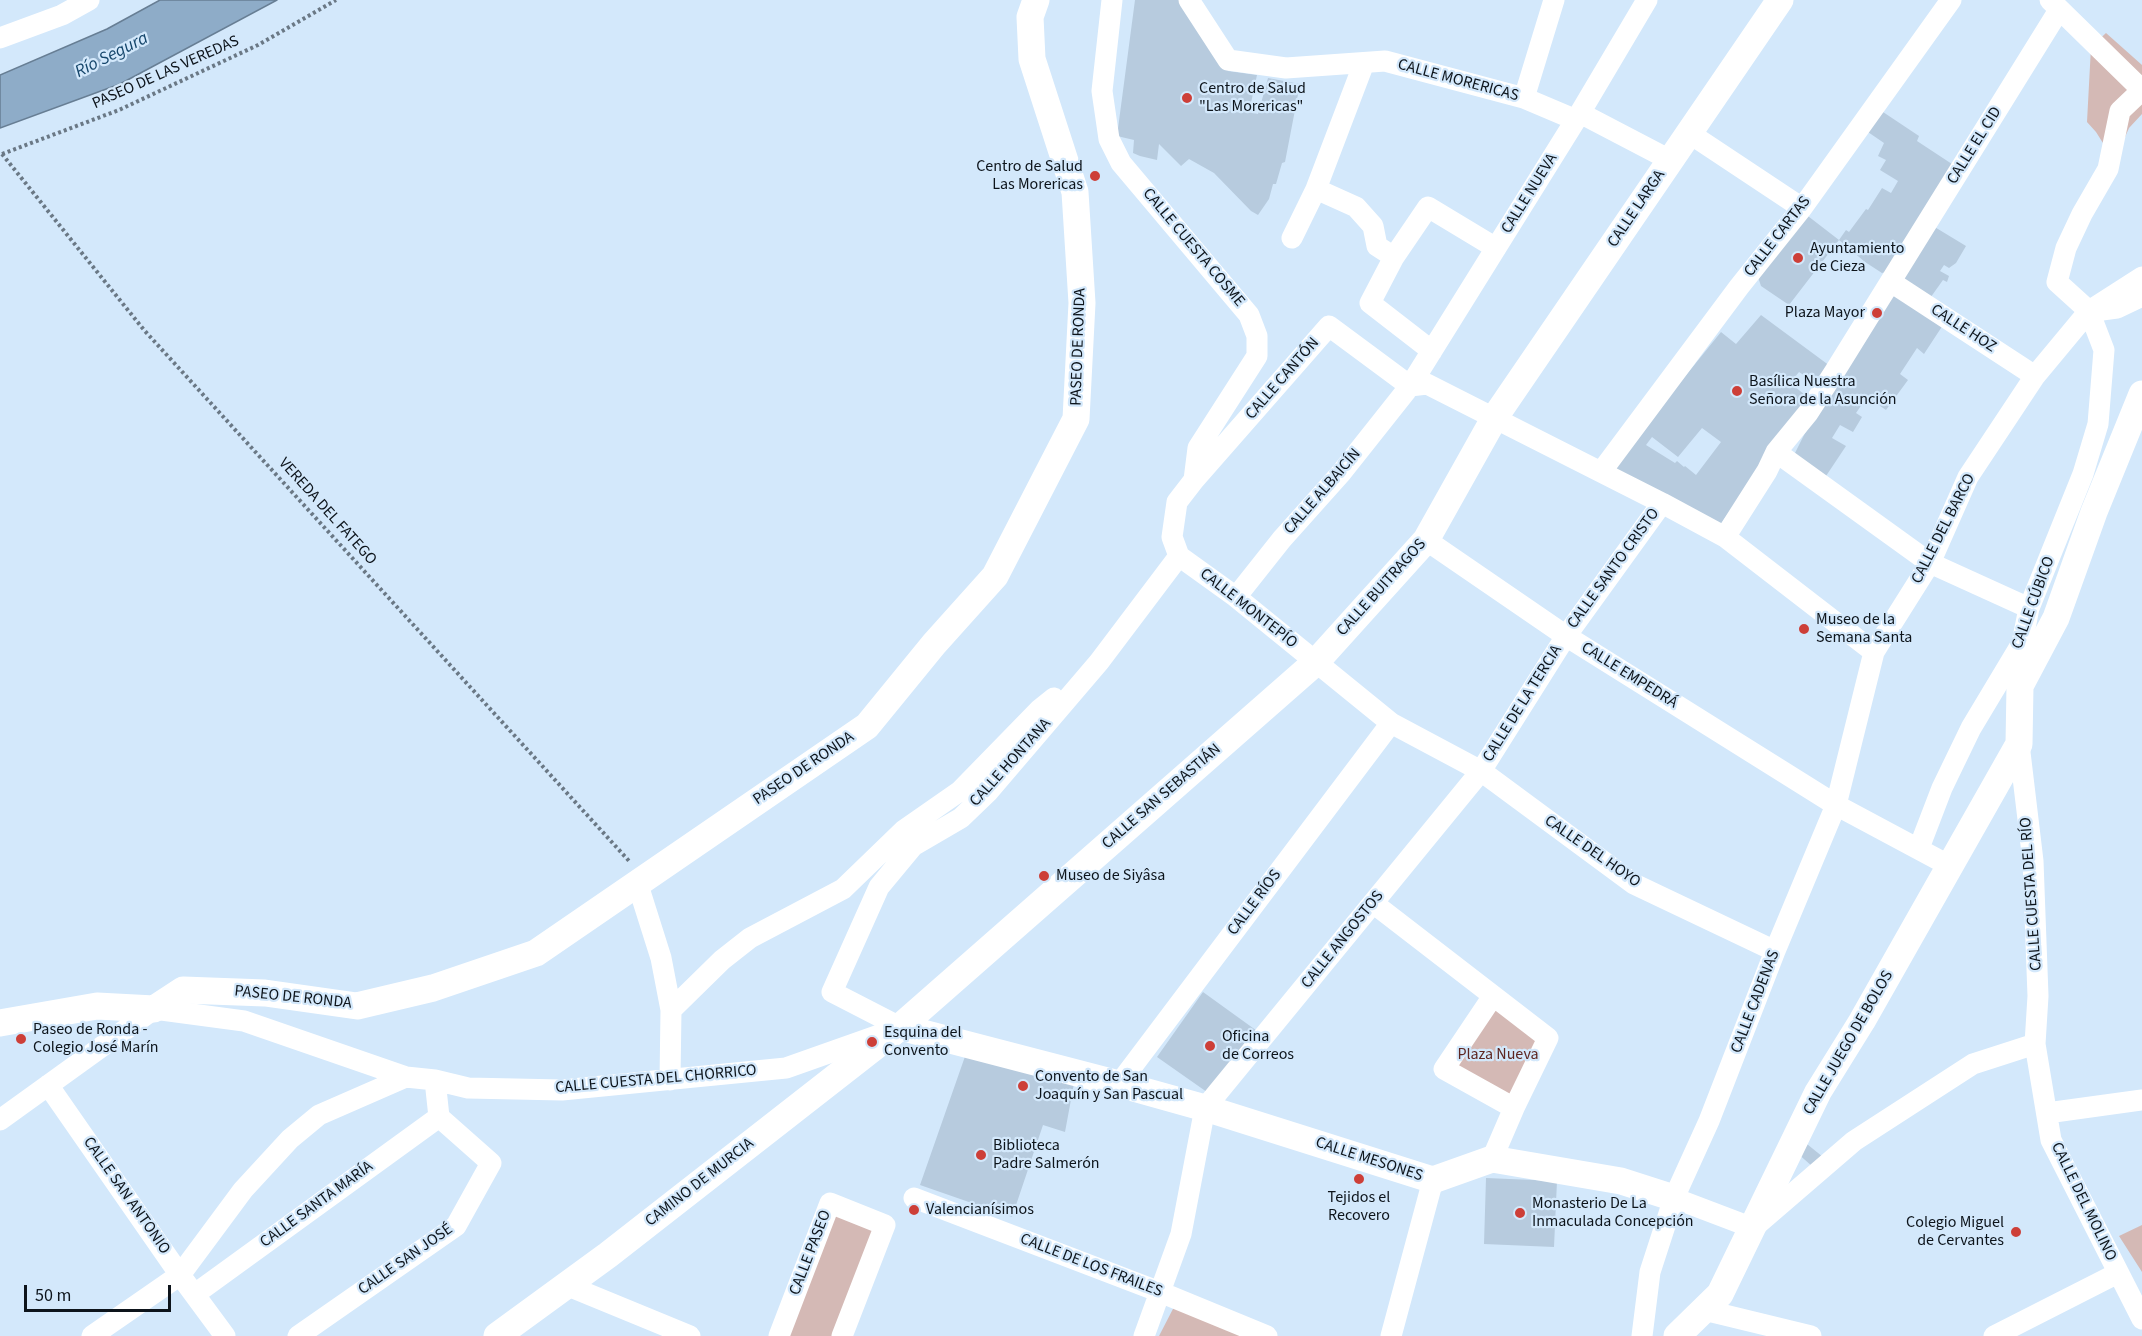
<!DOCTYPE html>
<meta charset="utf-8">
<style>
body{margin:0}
#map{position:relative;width:2142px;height:1336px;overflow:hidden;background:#d3e8fb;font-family:"Source Sans 3",sans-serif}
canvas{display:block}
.scale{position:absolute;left:24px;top:1285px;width:147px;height:27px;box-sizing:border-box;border:3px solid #0d141b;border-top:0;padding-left:8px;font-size:18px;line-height:21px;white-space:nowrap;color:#0d141b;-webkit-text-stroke:4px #d3e8fb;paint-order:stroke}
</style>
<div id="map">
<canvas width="2142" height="1336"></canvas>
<div class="scale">50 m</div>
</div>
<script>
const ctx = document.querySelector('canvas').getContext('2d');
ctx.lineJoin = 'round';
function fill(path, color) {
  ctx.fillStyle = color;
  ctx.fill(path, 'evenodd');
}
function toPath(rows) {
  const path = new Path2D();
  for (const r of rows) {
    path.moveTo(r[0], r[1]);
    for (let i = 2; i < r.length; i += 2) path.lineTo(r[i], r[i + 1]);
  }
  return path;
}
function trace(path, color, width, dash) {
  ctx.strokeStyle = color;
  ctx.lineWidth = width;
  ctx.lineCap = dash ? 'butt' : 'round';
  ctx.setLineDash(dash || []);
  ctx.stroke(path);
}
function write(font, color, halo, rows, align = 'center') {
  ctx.font = font + ' "Source Sans 3",sans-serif';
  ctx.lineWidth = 4.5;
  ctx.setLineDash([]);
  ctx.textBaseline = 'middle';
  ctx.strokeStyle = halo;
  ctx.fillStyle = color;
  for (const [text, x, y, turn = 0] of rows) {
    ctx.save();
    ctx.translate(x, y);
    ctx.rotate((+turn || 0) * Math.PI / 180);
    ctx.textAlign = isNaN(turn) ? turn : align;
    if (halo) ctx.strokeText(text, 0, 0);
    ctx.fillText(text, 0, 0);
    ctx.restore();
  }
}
fill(toPath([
 [2106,33,2142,65,2142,114,2129,128,2118,153,2108,151,2096,132,2087,122,2091,47],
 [1493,996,1548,1038,1514,1108,1444,1069],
 [830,1203,885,1225,842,1336,779,1336],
 [2142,1225,2142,1272,2119,1236],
 [1175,1305,1257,1336,1159,1336]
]), '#d4b9b5');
const water = toPath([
 [160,0,277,0,120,84,0,128,0,75,107,29,160,0]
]);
fill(water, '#8eacc8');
trace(water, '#677e94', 1.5);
fill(toPath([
 [1135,0,1186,0,1202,19,1228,71,1257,75,1249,112,1258,114,1268,78,1300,84,1285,162,1282,163,1276,184,1273,184,1269,199,1258,215,1251,211,1214,173,1189,159,1181,166,1159,144,1157,160,1140,156,1133,153,1134,140,1117,136],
 [1880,110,1919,136,1917,141,1955,166,1890,271,1882,273,1865,262,1839,240,1846,230,1849,232,1866,209,1868,210,1882,188,1891,193,1898,181,1880,170,1886,160,1878,156,1884,143,1865,130],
 [1804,213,1839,240,1789,305,1761,286,1758,277],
 [1933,226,1966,246,1956,263,1949,268,1944,265,1940,271,1949,276,1947,282,1943,280,1928,301,1902,277],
 [1895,292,1943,325,1924,354,1917,348,1900,374,1908,380,1886,410,1867,397,1856,413,1862,417,1853,432,1840,425,1832,438,1846,446,1824,479,1793,457,1804,435],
 [1761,315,1830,366,1816,383,1799,372,1790,383,1809,398,1720,525,1616,470,1614,464,1721,332,1736,344],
 [1702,428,1721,442,1696,475,1685,466,1684,467,1677,461,1675,463,1646,445,1652,437,1678,457],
 [1203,992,1264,1036,1214,1097,1157,1057],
 [969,1045,1075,1078,1065,1132,1043,1125,1012,1217,920,1185],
 [1802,1140,1823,1157,1813,1167,1796,1152],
 [1486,1178,1557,1181,1554,1247,1484,1244]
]), '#b7cbde');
trace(toPath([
 [2,154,144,330,630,862],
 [2,154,119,110,258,45,336,0]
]), '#6a7885', 4, [3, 3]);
trace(toPath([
 [1112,0,1102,91,1109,139,1121,163,1249,315,1257,336,1257,356,1198,448,1194,480,1177,502,1172,537,1179,556],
 [1189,0,1228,60,1286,68,1385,61,1524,98,1576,120],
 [2050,0,2142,90],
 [0,38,62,15,89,0],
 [1364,63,1316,189,1356,207,1373,226,1377,246,1394,257,1428,207,1496,248],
 [1524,98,1554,0],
 [1580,113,1670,160],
 [1689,133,1802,208],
 [1292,238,1316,189],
 [1394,257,1370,303,1432,351],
 [1891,282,2035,376],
 [2102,310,2117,308,2142,296],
 [1410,386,1427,384,1662,503,1725,537,1874,652],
 [1776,452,1930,563,2029,608],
 [1601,472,1739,287,1802,208,1951,0],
 [1194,480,1329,326,1410,386],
 [1725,537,1767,471,1776,452,1808,413,1835,371,2059,10],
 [1426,540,1566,636,1836,805,1950,866],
 [1179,556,1236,597,1391,723,1481,771,1634,884,1775,951],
 [1236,597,1282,539,1341,473,1410,386,1580,113,1647,0],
 [2019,744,2033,861,2038,996,2035,1044,2051,1140,2142,1319],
 [1919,848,1942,788,1971,728,2022,643,2029,608,2083,474,2098,424,2104,350,2089,311,2057,282,2066,248,2082,214,2108,169,2120,111,2142,90],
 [637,882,661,958,671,1010,670,1080],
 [1373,903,1548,1038,1514,1108,1492,1159],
 [1493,996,1444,1069,1514,1108],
 [671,1010,722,960,750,938,843,889,904,830,960,791,1039,710,1054,698],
 [900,1027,832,992,879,887,913,846,961,818,988,792,1099,662,1179,556],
 [1119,1084,1391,723],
 [48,1085,180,1275,225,1336],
 [2047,1113,2142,1100],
 [0,1120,154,1009,244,1021,406,1077,435,1080,468,1088,562,1090,786,1068,885,1033],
 [914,1198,1160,1292,1267,1336],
 [1674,1198,1753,1228,1854,1141,1973,1064,2035,1044],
 [566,1285,690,1336],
 [195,1294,439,1117],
 [1704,1310,1811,1336],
 [92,1336,180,1275,243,1190,290,1139,319,1115,406,1077],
 [298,1336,456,1226,491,1163,439,1117,435,1080],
 [779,1336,830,1203,885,1225,842,1336],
 [1144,1336,1181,1234,1205,1108,1481,771,1566,636,1662,503],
 [1391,1336,1433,1180],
 [1642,1336,1650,1272,1674,1198,1709,1121,1775,951,1836,805,1874,652,1930,563,1968,477,2035,376,2089,311,2142,277],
 [1994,1336,2118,1273]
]), '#fff', 21);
trace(toPath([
 [0,1023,97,1006,154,1009,183,990,265,993,357,1006,433,988,536,953,867,726,934,644,995,576,1076,419,1082,303,1075,192,1032,59,1030,17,1036,0],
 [900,1027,1119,1084,1205,1108,1433,1180,1492,1159,1621,1181,1674,1198],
 [497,1336,608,1255,900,1027,1316,662,1426,540,1495,417,1780,0],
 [1677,1336,1720,1294,1818,1092,1862,1021,2019,744,2020,686,2056,618,2094,512,2142,394]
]), '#fff', 27);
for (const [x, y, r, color] of [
 [1187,98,6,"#cd3f38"],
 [1095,176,6,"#cd3f38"],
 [1798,258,6,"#cd3f38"],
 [1877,313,6,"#cd3f38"],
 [1737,391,6,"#cd3f38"],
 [1804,629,6,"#cd3f38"],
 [1044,876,6,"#cd3f38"],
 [21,1039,6,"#cd3f38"],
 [872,1042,6,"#cd3f38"],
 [1210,1046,6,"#cd3f38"],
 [1023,1086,6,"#cd3f38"],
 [981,1155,6,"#cd3f38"],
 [1359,1179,6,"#cd3f38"],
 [914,1210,6,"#cd3f38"],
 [1520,1213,6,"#cd3f38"],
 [2016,1232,6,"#cd3f38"]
]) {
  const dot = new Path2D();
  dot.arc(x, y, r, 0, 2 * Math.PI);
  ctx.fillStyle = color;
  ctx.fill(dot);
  trace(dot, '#d3e8fb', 2);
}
write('16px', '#0d141b', '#d3e8fb', [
 ["PASEO DE LAS VEREDAS",166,73,-24],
 ["CALLE MORERICAS",1458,81,15],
 ["CALLE EL CID",1975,146,-58],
 ["CALLE NUEVA",1530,194,-58],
 ["CALLE LARGA",1637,209,-56],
 ["CALLE CARTAS",1778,237,-52],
 ["CALLE CUESTA COSME",1193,248,50],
 ["CALLE HOZ",1963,329,33],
 ["PASEO DE RONDA",1079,347,-88],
 ["CALLE CANTÓN",1283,379,-49],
 ["CALLE ALBAICÍN",1323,492,-49],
 ["VEREDA DEL FATEGO",327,512,48],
 ["CALLE DEL BARCO",1944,529,-63],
 ["CALLE SANTO CRISTO",1614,569,-54],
 ["CALLE BUITRAGOS",1382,588,-48],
 ["CALLE CÚBICO",2034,603,-70],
 ["CALLE MONTEPÍO",1248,609,38],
 ["CALLE EMPEDRÁ",1629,676,32],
 ["CALLE DE LA TERCIA",1523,704,-58],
 ["CALLE HONTANA",1011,763,-48],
 ["PASEO DE RONDA",804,769,-34],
 ["CALLE SAN SEBASTIÁN",1162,797,-41],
 ["CALLE DEL HOYO",1592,852,35],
 ["CALLE CUESTA DEL RÍO",2032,894,-94],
 ["CALLE RÍOS",1255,903,-53],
 ["CALLE ANGOSTOS",1343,940,-51],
 ["PASEO DE RONDA",293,998,6],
 ["CALLE CADENAS",1756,1002,-69],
 ["CALLE JUEGO DE BOLOS",1849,1043,-60],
 ["CALLE CUESTA DEL CHORRICO",656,1080,-5],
 ["CALLE MESONES",1369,1160,18],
 ["CAMINO DE MURCIA",700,1183,-38],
 ["CALLE SAN ANTONIO",126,1196,55],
 ["CALLE DEL MOLINO",2083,1202,64],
 ["CALLE SANTA MARÍA",317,1205,-36],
 ["CALLE PASEO",811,1253,-69],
 ["CALLE SAN JOSÉ",406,1260,-35],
 ["CALLE DE LOS FRAILES",1091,1266,21]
]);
write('16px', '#0d141b', '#d3e8fb', [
 ["Centro de Salud",1199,89],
 ["\"Las Morericas\"",1199,107],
 ["Centro de Salud",1083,167,"right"],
 ["Las Morericas",1083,185,"right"],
 ["Ayuntamiento",1810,249],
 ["de Cieza",1810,267],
 ["Plaza Mayor",1865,313,"right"],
 ["Basílica Nuestra",1749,382],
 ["Señora de la Asunción",1749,400],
 ["Museo de la",1816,620],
 ["Semana Santa",1816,638],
 ["Museo de Siyâsa",1056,876],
 ["Paseo de Ronda -",33,1030],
 ["Colegio José Marín",33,1048],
 ["Esquina del",884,1033],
 ["Convento",884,1051],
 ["Oficina",1222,1037],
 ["de Correos",1222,1055],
 ["Convento de San",1035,1077],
 ["Joaquín y San Pascual",1035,1095],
 ["Biblioteca",993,1146],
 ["Padre Salmerón",993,1164],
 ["Tejidos el",1359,1198,"center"],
 ["Recovero",1359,1216,"center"],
 ["Monasterio De La",1532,1204],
 ["Inmaculada Concepción",1532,1222],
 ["Valencianísimos",926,1210],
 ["Colegio Miguel",2004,1223,"right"],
 ["de Cervantes",2004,1241,"right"]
], 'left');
write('16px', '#5e2621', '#d3e8fb', [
 ["Plaza Nueva",1498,1055]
]);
write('italic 18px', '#14456a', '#d3e8fb', [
 ["Río Segura",112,56,-27]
]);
</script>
